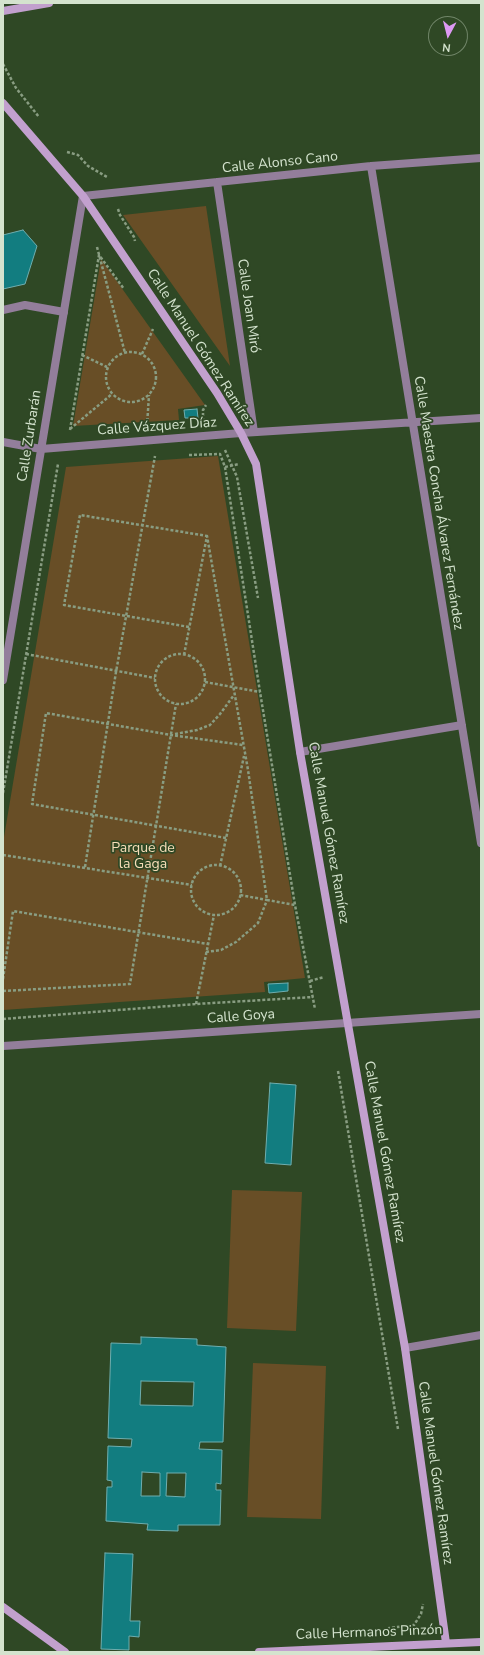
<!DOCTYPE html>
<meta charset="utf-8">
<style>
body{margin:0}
#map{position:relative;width:484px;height:1655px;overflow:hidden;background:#2f4825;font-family:"Nunito Sans",sans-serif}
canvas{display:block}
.frame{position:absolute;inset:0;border:4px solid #d4e3ce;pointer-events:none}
.north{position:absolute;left:428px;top:16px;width:40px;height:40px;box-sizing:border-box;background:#2f4825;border:1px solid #718669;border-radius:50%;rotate:187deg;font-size:11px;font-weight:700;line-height:16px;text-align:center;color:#d4e3ce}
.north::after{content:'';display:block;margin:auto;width:14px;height:18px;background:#dd99f3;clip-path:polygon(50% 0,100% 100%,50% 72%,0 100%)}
</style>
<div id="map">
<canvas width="484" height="1655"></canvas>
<div class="frame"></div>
<div class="north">N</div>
</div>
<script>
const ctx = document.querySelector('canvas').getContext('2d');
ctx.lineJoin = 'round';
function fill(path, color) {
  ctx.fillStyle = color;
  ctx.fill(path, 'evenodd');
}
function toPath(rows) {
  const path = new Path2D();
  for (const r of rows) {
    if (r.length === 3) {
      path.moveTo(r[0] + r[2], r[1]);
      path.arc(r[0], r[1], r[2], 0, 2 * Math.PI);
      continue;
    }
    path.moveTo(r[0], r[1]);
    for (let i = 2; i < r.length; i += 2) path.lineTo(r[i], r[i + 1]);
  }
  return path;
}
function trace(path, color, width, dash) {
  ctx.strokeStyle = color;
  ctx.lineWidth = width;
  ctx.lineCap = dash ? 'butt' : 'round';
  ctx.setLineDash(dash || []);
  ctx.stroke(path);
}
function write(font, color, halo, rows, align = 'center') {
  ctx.font = font + ' "Nunito Sans",sans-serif';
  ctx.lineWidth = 3.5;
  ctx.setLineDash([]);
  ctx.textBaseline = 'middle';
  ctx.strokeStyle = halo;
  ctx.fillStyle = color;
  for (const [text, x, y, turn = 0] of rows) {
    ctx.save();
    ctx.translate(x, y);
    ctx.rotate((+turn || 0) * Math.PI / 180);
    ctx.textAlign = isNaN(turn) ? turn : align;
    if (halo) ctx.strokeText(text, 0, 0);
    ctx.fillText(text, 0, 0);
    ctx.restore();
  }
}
fill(toPath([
 [206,206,230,366,123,215],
 [101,259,205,405,178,409,179,420,73,426],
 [218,456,305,978,264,982,265,992,3,1010,3,843,66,467],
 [232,1190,302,1192,296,1331,227,1328],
 [253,1363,326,1366,321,1519,247,1517]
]), '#684e26');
const building = toPath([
 [23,230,37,246,25,284,3,289,3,235,23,230],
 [197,409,198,418,185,418,184,410,197,409],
 [288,983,288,991,269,993,268,984,288,983],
 [270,1083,296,1085,291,1165,265,1163,270,1083],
 [141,1337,197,1339,197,1345,226,1347,223,1442,200,1442,199,1449,222,1450,221,1484,216,1483,216,1490,221,1490,220,1525,178,1525,178,1531,147,1530,148,1524,106,1521,107,1487,112,1487,112,1481,107,1480,108,1446,131,1447,132,1439,108,1438,111,1343,141,1344,141,1337],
 [141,1381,194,1382,193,1406,140,1405,141,1381],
 [142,1472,160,1473,160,1496,141,1496,142,1472],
 [167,1473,186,1473,185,1497,166,1496,167,1473],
 [105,1553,133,1554,130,1621,140,1621,139,1637,129,1636,129,1650,101,1649,105,1553]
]);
fill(building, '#127d80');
trace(building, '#6faeaf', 1);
trace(toPath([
 [3,64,16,88,39,117],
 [67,152,78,155,88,166,107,177],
 [118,209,120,215,134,237,135,241],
 [97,247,125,353],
 [131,377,25],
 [142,354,153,329],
 [82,355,107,367],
 [203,421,203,410,206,405],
 [147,426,149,395],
 [70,429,112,394],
 [70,430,99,255,124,289],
 [225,450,237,477,258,598],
 [189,455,220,454,225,467,260,692,295,905,315,1009],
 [225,467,239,464],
 [189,627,64,605,80,515,207,536],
 [26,654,155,678],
 [180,679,25],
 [184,655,207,536,248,770,267,900,295,905],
 [205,682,260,692],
 [175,734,197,730,210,725,220,714,234,695],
 [3,793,58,464],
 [226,838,32,804,46,713,171,735,243,745],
 [3,855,192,885],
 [216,890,25],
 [220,866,244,756],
 [85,867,116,672,155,456],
 [206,952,221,950,236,942,258,923,267,900,240,895],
 [3,979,13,911,208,944],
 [310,981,324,977],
 [3,991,130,984,176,704],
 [196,1004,214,915],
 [3,1019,196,1004,313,997],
 [338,1071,398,1429],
 [389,1630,389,1628,414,1625,421,1614,423,1604]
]), '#899d82', 2.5, [3, 2]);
trace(toPath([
 [3,310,25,305,64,312]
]), '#937e9b', 8);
trace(toPath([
 [371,166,481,843],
 [217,182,254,432],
 [3,442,41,449,241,433,481,418],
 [3,680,83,196,371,166,481,158],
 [300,752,462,725],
 [3,1046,481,1014],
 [405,1348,481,1335]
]), '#937e9b', 8);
trace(toPath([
 [3,11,49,3],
 [3,103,83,196,217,393,241,433,256,464,300,752,405,1348,446,1643],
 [3,1607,65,1652],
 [259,1652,481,1642]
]), '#c2a0ce', 8);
write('14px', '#d4e3ce', '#2f4825', [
 ["Calle Alonso Cano",280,163,-6],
 ["Calle Joan Miró",248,306,82],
 ["Calle Manuel Gómez Ramírez",200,348,57],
 ["Calle Vázquez Díaz",157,427,-4],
 ["Calle Zurbarán",30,436,-81],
 ["Calle Maestra Concha Álvarez Fernández",438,503,81],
 ["Calle Manuel Gómez Ramírez",328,833,80],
 ["Calle Goya",241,1017,-4],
 ["Calle Manuel Gómez Ramírez",384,1152,80],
 ["Calle Manuel Gómez Ramírez",435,1473,82],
 ["Calle Hermanos Pinzón",369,1633,-2]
]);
write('14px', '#f6ddb8', '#2f4825', [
 ["Parque de",143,849],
 ["la Gaga",143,865]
]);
</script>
